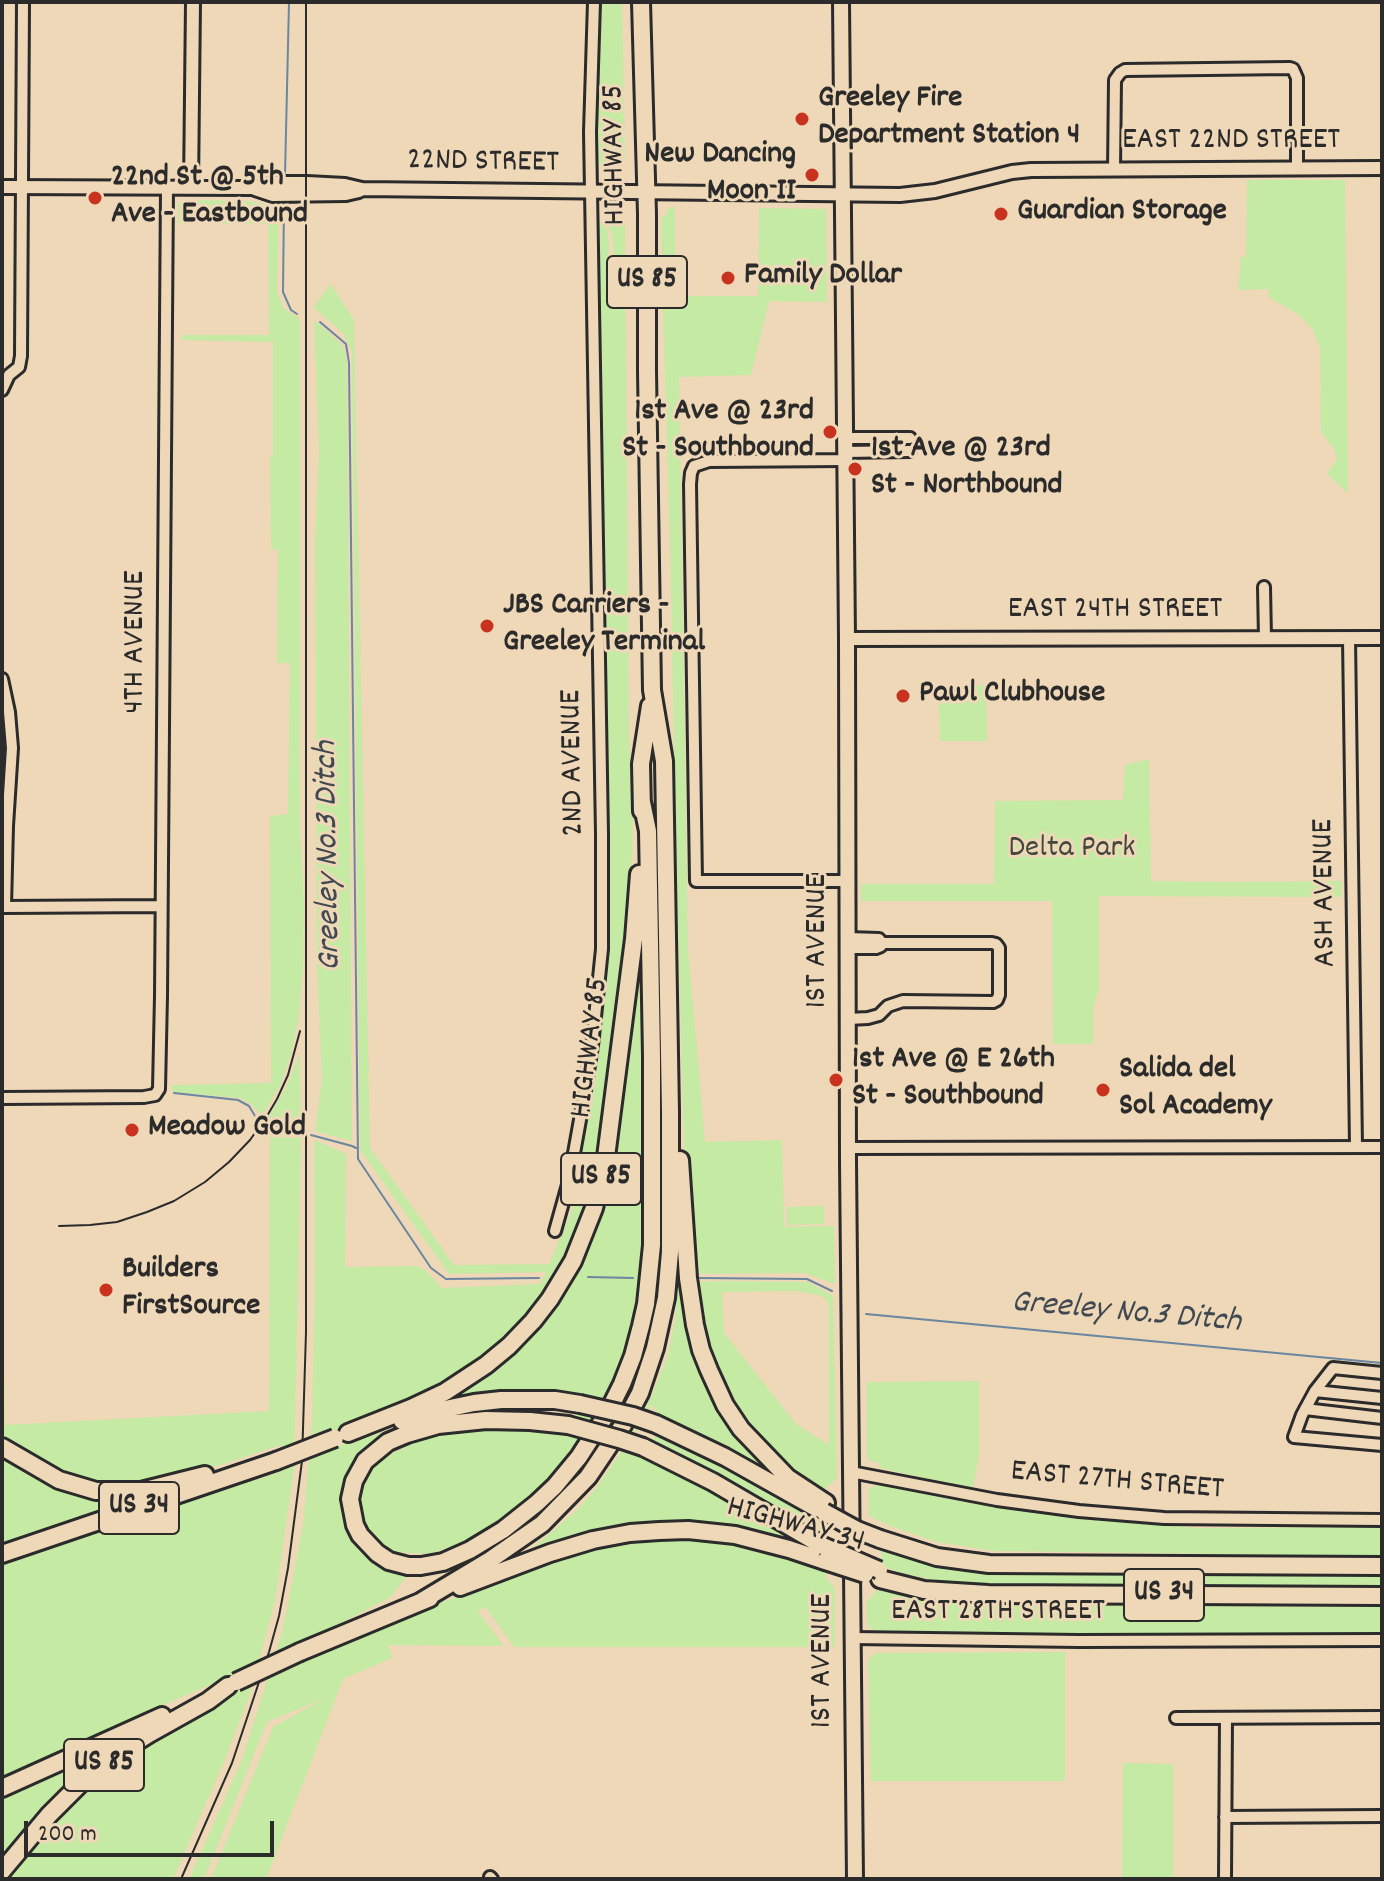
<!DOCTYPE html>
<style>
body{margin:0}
#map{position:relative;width:1384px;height:1881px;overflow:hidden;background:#efd8b7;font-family:Dekko,sans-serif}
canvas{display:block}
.frame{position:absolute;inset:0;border:4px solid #2b2b2b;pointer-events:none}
.scale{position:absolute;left:24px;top:1821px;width:250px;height:36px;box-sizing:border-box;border:4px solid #2b2b2b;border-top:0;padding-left:10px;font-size:24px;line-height:28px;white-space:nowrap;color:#2b2b2b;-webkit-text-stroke:6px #efd8b7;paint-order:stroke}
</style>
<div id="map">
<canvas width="1384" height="1881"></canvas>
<div class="frame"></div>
<div class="scale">200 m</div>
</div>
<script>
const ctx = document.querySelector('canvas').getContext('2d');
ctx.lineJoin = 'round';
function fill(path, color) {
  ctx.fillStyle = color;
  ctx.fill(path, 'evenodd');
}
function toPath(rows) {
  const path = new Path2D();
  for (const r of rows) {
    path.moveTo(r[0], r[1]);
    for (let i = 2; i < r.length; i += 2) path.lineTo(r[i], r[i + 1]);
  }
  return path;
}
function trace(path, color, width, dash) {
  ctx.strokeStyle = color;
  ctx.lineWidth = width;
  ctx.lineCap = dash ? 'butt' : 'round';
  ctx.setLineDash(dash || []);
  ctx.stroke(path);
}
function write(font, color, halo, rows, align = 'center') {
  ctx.font = font + ' Dekko,sans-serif';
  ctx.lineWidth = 6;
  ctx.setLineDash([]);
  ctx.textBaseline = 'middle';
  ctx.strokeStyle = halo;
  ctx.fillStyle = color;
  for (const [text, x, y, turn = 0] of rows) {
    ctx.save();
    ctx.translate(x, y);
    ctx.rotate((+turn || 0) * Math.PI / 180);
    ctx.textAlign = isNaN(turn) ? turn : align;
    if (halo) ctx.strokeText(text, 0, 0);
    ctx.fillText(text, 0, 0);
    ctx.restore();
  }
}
fill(toPath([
 [600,2,622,2,625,158,621,167,615,172,613,170,609,172,604,168,601,168,598,161,597,80],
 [1247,180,1345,180,1348,493,1327,474,1337,459,1334,449,1321,432,1320,348,1313,330,1300,316,1267,296,1270,289,1238,290,1241,257,1246,257],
 [201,200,245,201,275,205,279,202,277,292,284,309,300,319,300,828,304,901,303,967,299,1016,291,1055,280,1086,262,1116,251,1104,240,1098,172,1092,172,1085,271,1083,270,816,288,814,290,663,277,663,278,549,271,549,270,457,273,456,273,342,182,340,183,335,269,335,268,224,178,223,178,202,194,202],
 [673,206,675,209,675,296,758,296,759,208,826,209,827,302,769,301,751,375,679,377,688,949,705,1142,782,1140,784,1227,834,1226,835,1284,804,1273,694,1274,685,1170,677,900,670,543,663,308,661,217,664,217,668,209],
 [610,215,617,220,622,220,625,224,629,740,633,811,632,855,627,909,602,1130,597,1163,575,1243,549,1288,514,1329,468,1368,411,1398,335,1430,335,1447,397,1428,377,1441,351,1474,357,1541,367,1554,391,1570,414,1575,405,1578,391,1597,303,1643,420,1610,586,1550,621,1542,685,1537,738,1543,826,1568,826,1578,835,1588,835,1647,514,1647,486,1608,477,1610,504,1646,388,1645,392,1658,343,1679,266,1879,211,1879,273,1727,325,1698,267,1722,204,1879,189,1879,242,1760,282,1633,303,1526,312,1424,315,1273,314,1140,346,1154,345,1267,417,1266,425,1270,442,1288,540,1284,546,1272,449,1274,360,1150,352,352,343,333,313,307,331,284,354,320,370,1148,454,1265,549,1264,572,1210,602,1017,610,872,597,230,599,220,606,226,609,239,608,289,614,290,613,239,609,227],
 [314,321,318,323,343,346,347,363,352,1141,315,1131,322,1078,317,966,315,538,319,452],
 [959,685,986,685,987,741,940,741,939,705,948,690],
 [1149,759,1151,881,1229,882,1342,881,1341,897,1099,896,1099,990,1093,1007,1093,1044,1053,1044,1052,901,861,901,861,884,994,884,995,801,1123,800,1125,765],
 [641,933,645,934,645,1246,641,1284,620,1369,610,1390,580,1443,541,1491,529,1502,487,1531,452,1547,428,1554,397,1552,385,1548,372,1539,362,1522,358,1495,365,1476,377,1462,423,1437,448,1430,504,1427,529,1428,562,1435,587,1396,556,1393,462,1398,461,1394,488,1374,527,1338,570,1284,582,1261,597,1223,615,1145],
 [300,1054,301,1128,289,1124,277,1123,267,1120,287,1085],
 [270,1137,301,1138,294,1468,275,1601,250,1694,223,1764,173,1879,4,1879,93,1780,239,1672,97,1734,2,1778,2,1562,122,1520,278,1473,280,1445,224,1464,135,1486,107,1484,78,1479,44,1462,2,1437,2,1376,4,1376,5,1425,269,1411],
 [824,1206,824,1224,787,1225,787,1207],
 [722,1281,808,1282,833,1296,837,1479,821,1491,793,1473,756,1437,725,1392,706,1340,697,1282],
 [797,1291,822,1296,829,1304,829,1445,796,1424,724,1333,722,1292],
 [682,1282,701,1371,787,1483,701,1436,661,1418,651,1404,624,1453,660,1462,779,1527,796,1540,788,1542,726,1525,676,1523,621,1527,535,1550,535,1546,576,1511,597,1487,619,1455,651,1397,667,1358,675,1321,678,1283],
 [979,1381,979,1455,973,1488,879,1468,880,1463,870,1461,867,1457,867,1382],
 [657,1431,746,1476,794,1507,822,1520,821,1536,651,1443],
 [2,1455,107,1498,109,1506,2,1546],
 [875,1483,974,1504,1098,1520,1199,1528,1382,1527,1382,1556,994,1551,937,1542,890,1526,869,1516,868,1491,870,1488,875,1487],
 [882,1547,907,1556,944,1564,1382,1572,1382,1591,1000,1589,951,1583,905,1574,881,1566],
 [881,1586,924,1598,989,1605,1382,1607,1382,1635,919,1634,874,1631,868,1626,866,1603],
 [1065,1652,1065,1781,871,1781,868,1662,871,1656,878,1653],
 [86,1758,89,1760,60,1789,2,1856,2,1797],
 [1123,1763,1173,1764,1173,1879,1122,1879]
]), '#c4eaa4');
trace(toPath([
 [285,175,289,2],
 [284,202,283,292,291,310,297,314],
 [320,322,346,344,349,363,358,1159,431,1268,446,1279,539,1278],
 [174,1093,238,1100,249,1106,255,1116,261,1117],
 [267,1123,299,1133],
 [311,1135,352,1146,356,1148],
 [588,1277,633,1278],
 [697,1278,807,1279,832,1291],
 [866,1314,1382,1363]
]), '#6a86a1', 2);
const minor = toPath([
 [1114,170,1115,80,1120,73,1125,70,1290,68,1293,69,1297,78,1297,168],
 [2,390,9,375,19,367,21,356,23,2],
 [845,438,910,438],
 [845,452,910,451],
 [845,460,709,461,694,466,691,473,690,484,696,881,847,881],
 [1264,587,1265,638],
 [1349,638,1356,1147],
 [2,679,9,712,12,748,7,826,5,907],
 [2,907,161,906],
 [848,938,879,939,882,943,881,946,876,948,848,948],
 [848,1019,868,1018,879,1015,888,1006,903,1001,993,1002,997,1000,999,995,999,948,996,944,992,943,882,943],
 [2,1098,144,1097,155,1095,159,1089,161,996,167,188],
 [848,1148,1382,1147],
 [555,1231,569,1181,583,1103,592,1046,602,949,602,834,590,132,594,2],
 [1382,1373,1333,1368,1315,1391,1302,1415,1294,1437,1382,1445],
 [1315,1391,1382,1398],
 [1305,1409,1382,1418],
 [851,1472,997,1500,1079,1511,1164,1518,1382,1520],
 [853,1638,1079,1641,1382,1640],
 [1176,1718,1382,1717],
 [1225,1817,1382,1816],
 [490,1877,492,1879],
 [1225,1879,1226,1718]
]);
const tertiary = toPath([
 [2,187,251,188,273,183,307,183,345,185,362,189,900,195,935,191,1012,172,1031,170,1382,168],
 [191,188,193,2],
 [255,189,273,195,346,194,359,191],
 [847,639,1382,638]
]);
const secondary = toPath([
 [841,2,847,639,848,1162,855,1879]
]);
const trunk = toPath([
 [642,811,641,764,650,706],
 [680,1160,688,1278,695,1325,701,1350,709,1370,725,1405,741,1429,788,1478,826,1503],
 [402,1421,431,1412,474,1403,501,1400,555,1400,580,1404],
 [656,1424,725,1457,816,1508],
 [568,1425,530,1421,486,1420,438,1425,407,1434,388,1442,365,1461,354,1481,350,1499,355,1525,360,1535,377,1553,389,1561,408,1566,421,1566,443,1562,470,1550,503,1530,537,1503,555,1486,579,1457,608,1412,622,1384,633,1356,641,1326,646,1304,652,1245,652,1056,648,831,642,802],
 [348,1433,411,1408,445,1392,486,1365,509,1346,533,1321,550,1299,573,1261,594,1208,606,1157,634,939,639,874],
 [2,1447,59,1480,96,1491,141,1491,205,1475],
 [643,1447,713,1482,823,1546],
 [880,1539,937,1557,989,1564,1382,1566],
 [2,1554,276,1461],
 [880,1579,924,1590,988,1594,1382,1596],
 [460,1587,550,1553,593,1540,630,1533,659,1531,688,1530,735,1535,789,1549,825,1561],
 [420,1602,490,1560,542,1524,588,1477,623,1425,640,1393,655,1348,666,1298,670,1252,670,1112,664,761,652,690,647,371,647,214,641,2],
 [300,1652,430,1598],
 [2,1788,162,1716],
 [2,1871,49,1815,80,1784,98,1769,114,1756,149,1734,208,1701,228,1686]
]);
trace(minor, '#2b2b2b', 16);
trace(tertiary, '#2b2b2b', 18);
trace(secondary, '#2b2b2b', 20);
trace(trunk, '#2b2b2b', 22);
trace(minor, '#efd8b7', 10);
trace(tertiary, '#efd8b7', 12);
trace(secondary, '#efd8b7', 14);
trace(trunk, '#efd8b7', 16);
trace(toPath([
 [59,1226,90,1225,117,1222,147,1212,174,1201,205,1182,229,1162,250,1140,267,1116,277,1099,288,1075,300,1031],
 [181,1879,232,1763,269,1652,279,1616,288,1568,302,1461,306,1332,306,2]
]), '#2b2b2b', 2);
const trunkBridge = toPath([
 [580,1404,633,1416,656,1424],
 [568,1425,619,1439,643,1447],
 [276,1461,335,1438],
 [824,1512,857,1530,880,1539],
 [823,1546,879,1570],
 [825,1561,865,1574],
 [236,1682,300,1652]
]);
trace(trunkBridge, '#2b2b2b', 22, []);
trace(trunkBridge, '#efd8b7', 16);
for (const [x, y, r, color] of [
 [802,119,8,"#c8321e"],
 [812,175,8,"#c8321e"],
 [95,198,8,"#c8321e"],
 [1001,214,8,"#c8321e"],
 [728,278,8,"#c8321e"],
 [830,432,8,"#c8321e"],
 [855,469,8,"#c8321e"],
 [487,626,8,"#c8321e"],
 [903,696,8,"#c8321e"],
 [836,1080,8,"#c8321e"],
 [1103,1090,8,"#c8321e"],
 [132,1130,8,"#c8321e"],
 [106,1290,8,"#c8321e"]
]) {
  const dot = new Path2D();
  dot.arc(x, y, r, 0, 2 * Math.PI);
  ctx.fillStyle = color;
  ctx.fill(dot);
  trace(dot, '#efd8b7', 3);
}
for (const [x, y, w] of [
 [647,282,80],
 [601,1179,80],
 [139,1508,80],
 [1164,1595,80],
 [104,1765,80]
]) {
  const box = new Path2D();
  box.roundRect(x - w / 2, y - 26, w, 52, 6);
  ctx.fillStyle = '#efd8b7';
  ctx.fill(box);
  trace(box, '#2b2b2b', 2);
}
write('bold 30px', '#2b2b2b', null, [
 ["US 85",647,282],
 ["US 85",601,1179],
 ["US 34",139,1508],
 ["US 34",1164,1595],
 ["US 85",104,1765]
]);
write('bold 32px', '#2b2b2b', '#efd8b7', [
 ["Greeley Fire",818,101],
 ["Department Station 4",818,138],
 ["New Dancing",796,157,"right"],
 ["Moon II",796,194,"right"],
 ["22nd St @ 5th",111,180],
 ["Ave - Eastbound",111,217],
 ["Guardian Storage",1017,214],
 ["Family Dollar",744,278],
 ["1st Ave @ 23rd",814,414,"right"],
 ["St - Southbound",814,451,"right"],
 ["1st Ave @ 23rd",871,451],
 ["St - Northbound",871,488],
 ["JBS Carriers -",503,608],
 ["Greeley Terminal",503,645],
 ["Pawl Clubhouse",919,696],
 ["1st Ave @ E 26th",852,1062],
 ["St - Southbound",852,1099],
 ["Salida del",1119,1072],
 ["Sol Academy",1119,1109],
 ["Meadow Gold",148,1130],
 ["Builders",122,1272],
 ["FirstSource",122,1309]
], 'left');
write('32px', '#2b2b2b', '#efd8b7', [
 ["EAST 22ND STREET",1231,143],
 ["HIGHWAY 85",617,155,-91],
 ["22ND STREET",483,164,1],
 ["EAST 24TH STREET",1115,612],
 ["4TH AVENUE",138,642,-90],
 ["2ND AVENUE",575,763,-91],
 ["ASH AVENUE",1327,893,-91],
 ["1ST AVENUE",820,941,-90],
 ["HIGHWAY 85",592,1048,-83],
 ["EAST 27TH STREET",1117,1483,5],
 ["HIGHWAY 34",795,1527,15],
 ["EAST 28TH STREET",998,1614],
 ["1ST AVENUE",825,1661,-90]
]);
write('32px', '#42483d', '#efd8b7', [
 ["Delta Park",1072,851]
]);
write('italic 34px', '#404952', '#efd8b7', [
 ["Greeley No.3 Ditch",331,856,-91],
 ["Greeley No.3 Ditch",1126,1315,5]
]);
</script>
